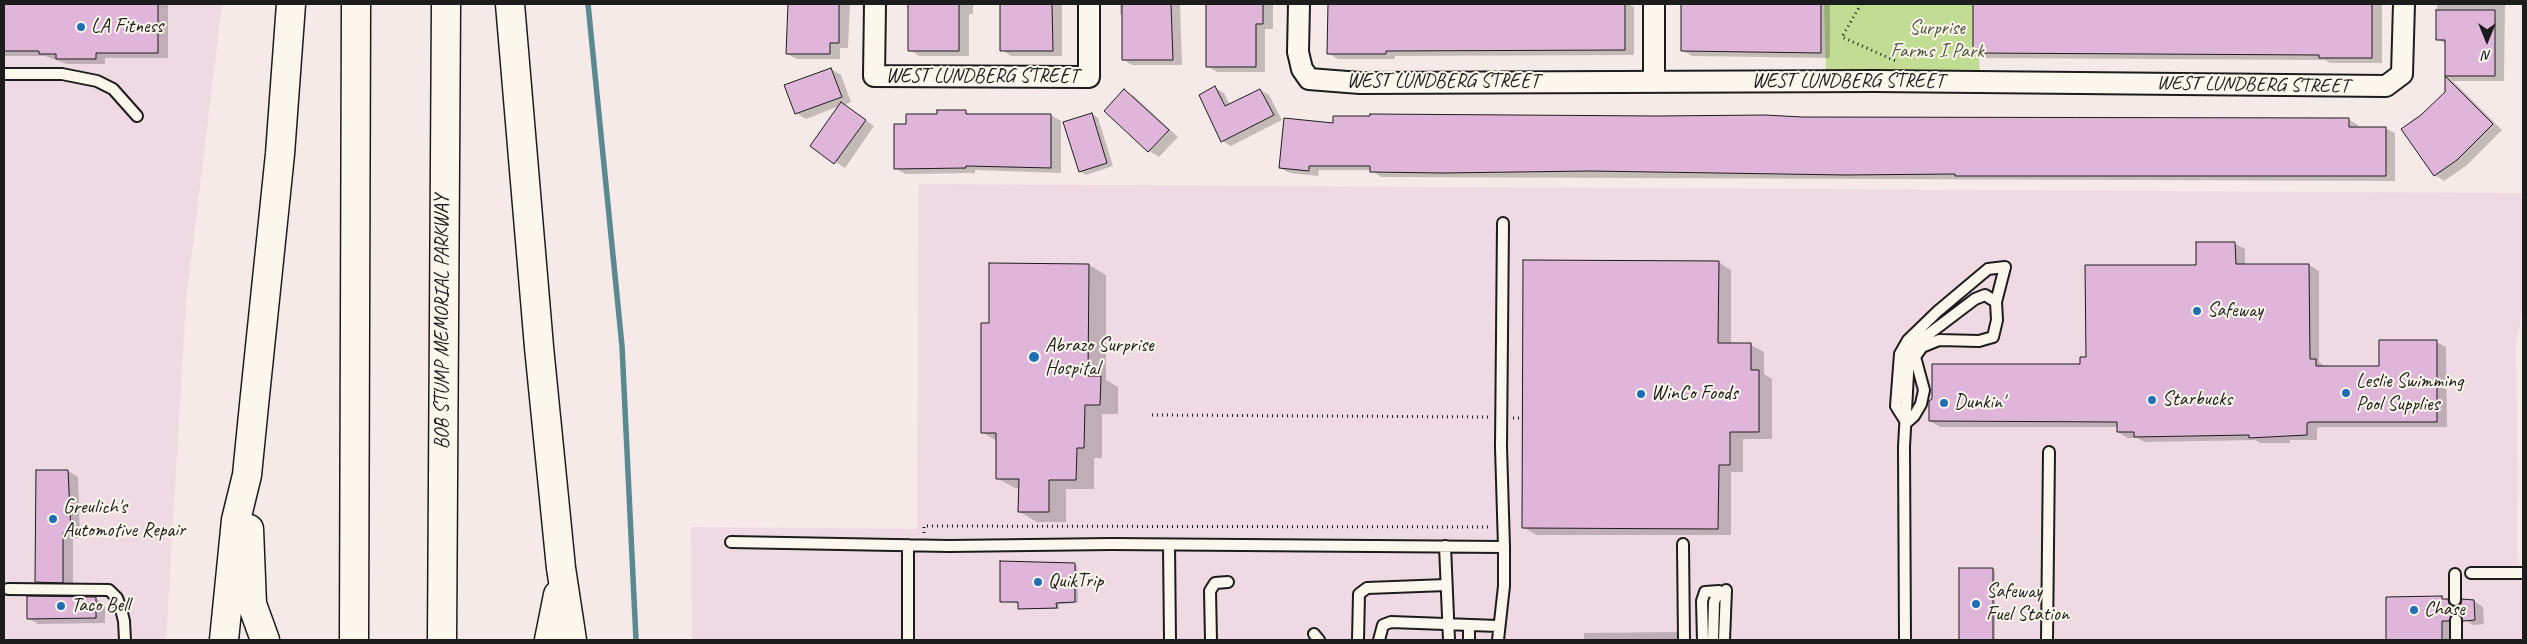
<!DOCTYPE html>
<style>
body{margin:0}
#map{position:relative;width:2527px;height:644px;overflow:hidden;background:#f6eae8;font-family:Caveat,sans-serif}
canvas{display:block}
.frame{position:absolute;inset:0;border:5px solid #1c1c1c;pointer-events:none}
.north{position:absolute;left:2462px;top:15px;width:50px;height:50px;-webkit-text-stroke:4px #fbf7ec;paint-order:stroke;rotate:180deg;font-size:14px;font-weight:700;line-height:20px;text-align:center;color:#1c1c1c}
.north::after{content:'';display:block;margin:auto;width:18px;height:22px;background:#1c1c1c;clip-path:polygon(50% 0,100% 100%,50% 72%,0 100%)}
</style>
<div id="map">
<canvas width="2527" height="644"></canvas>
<div class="frame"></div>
<div class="north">N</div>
</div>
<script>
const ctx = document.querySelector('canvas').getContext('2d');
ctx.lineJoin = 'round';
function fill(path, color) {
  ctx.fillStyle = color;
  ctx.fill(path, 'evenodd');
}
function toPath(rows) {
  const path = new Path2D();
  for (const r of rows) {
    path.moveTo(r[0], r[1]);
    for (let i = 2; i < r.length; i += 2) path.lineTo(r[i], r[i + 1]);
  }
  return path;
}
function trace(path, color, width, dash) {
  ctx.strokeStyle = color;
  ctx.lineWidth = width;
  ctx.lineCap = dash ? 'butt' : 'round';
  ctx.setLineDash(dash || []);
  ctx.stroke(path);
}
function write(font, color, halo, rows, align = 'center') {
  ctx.font = font + ' Caveat,sans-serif';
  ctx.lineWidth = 4;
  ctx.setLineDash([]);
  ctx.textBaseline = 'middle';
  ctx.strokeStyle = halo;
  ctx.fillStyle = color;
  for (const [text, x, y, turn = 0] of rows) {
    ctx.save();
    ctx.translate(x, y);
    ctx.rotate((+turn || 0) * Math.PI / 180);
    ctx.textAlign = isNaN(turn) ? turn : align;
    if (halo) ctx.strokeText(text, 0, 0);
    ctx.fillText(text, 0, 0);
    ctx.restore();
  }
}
fill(toPath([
 [4,4,222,4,186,302,166,640,4,640],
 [919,184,2523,193,2523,308,2516,344,2518,481,2517,548,2523,587,2523,640,692,640,691,527,917,529]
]), '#efdae4');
fill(toPath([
 [1824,4,1977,4,1980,79,1826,78]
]), '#c1dc93');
fill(toPath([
 [4,4,168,4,168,58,105,58,105,64,67,64,45,56,4,56],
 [789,4,850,4,848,48,840,48,840,59,797,59,787,54],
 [909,4,973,4,973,14,969,14,969,56,919,56,910,50],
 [1001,4,1062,4,1062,56,1011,56,1002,50],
 [1120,4,1180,4,1182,65,1132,65,1124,60,1124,16,1120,14],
 [1207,4,1273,4,1273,29,1265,29,1265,72,1217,72,1207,66],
 [1329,4,1628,4,1634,7,1634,55,1395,56,1395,59,1338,59,1329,54],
 [1683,4,1830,4,1830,58,1692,56,1682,50],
 [1975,4,2382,4,2382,63,2330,63,2325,60,1984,58,1975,52],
 [2437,4,2505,4,2504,81,2453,81,2502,130,2467,165,2444,181,2435,175,2422,116,2446,92,2446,44,2437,39],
 [831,69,841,75,851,102,843,105,874,126,845,168,811,146,839,106,806,119,796,113],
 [1215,88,1224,93,1230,105,1260,90,1269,95,1282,120,1231,146,1222,141],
 [1124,91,1134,96,1178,137,1159,157,1149,151,1105,111],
 [966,112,971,115,1051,115,1061,121,1061,173,975,170,975,173,905,174,895,168,907,126,938,115],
 [1092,114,1098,118,1113,166,1086,175,1080,171],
 [1802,119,2348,119,2358,125,2358,128,2385,128,2395,133,2395,181,1381,177,1371,170,1319,170,1318,176,1290,173,1280,168,1334,125],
 [2197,244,2235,244,2245,249,2245,266,2309,265,2319,271,2319,362,2325,367,2380,367,2436,342,2446,347,2447,427,2320,427,2317,428,2317,440,2290,440,2290,443,2260,443,2255,440,2145,442,2137,438,2128,438,2118,432,2118,427,1940,427,1930,421,1933,399,2081,365,2087,358,2197,266],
 [1718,262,1731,270,1731,345,1751,345,1764,352,1764,374,1772,379,1772,439,1743,439,1743,472,1731,472,1731,535,1536,535,1523,527],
 [1089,265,1106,275,1106,380,1118,387,1118,414,1102,414,1102,458,1094,458,1094,489,1066,489,1066,522,1037,522,1020,512,1020,488,1015,488,997,478,997,441,982,432,990,324],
 [68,471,78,477,80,538,73,538,73,588,46,587,37,582],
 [1074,564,1077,566,1078,603,1059,604,1059,609,1022,609,1019,608,1019,603,1002,602],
 [1992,569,1995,571,1995,640,1961,640,1960,570],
 [95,598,105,604,105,623,38,624,28,618],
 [2387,598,2442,598,2458,606,2474,601,2483,607,2484,624,2473,625,2464,619,2458,625,2451,625,2451,640,2387,640],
 [1677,632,1686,637,1686,640,1584,640,1584,633]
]), '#0003');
trace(toPath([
 [588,4,622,346,636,640]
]), '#5a8992', 5.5);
const building = toPath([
 [4,4,158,4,158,53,96,53,96,59,56,59,56,54,39,54,39,51,4,51,4,4],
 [788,4,839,4,839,43,830,43,830,54,786,54,788,4],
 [908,4,959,4,959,51,908,51,908,4],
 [1000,4,1052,4,1053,51,1000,51,1000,4],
 [1122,4,1171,4,1173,60,1122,60,1122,4],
 [1206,4,1263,4,1263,24,1256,24,1256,67,1206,67,1206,4],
 [1328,4,1625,4,1625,50,1386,51,1386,54,1327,54,1328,4],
 [1681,4,1821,4,1821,53,1681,51,1681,4],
 [1973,4,2372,4,2372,58,2319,58,2319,55,1973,53,1973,4],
 [2436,10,2495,10,2495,76,2445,76,2493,124,2457,160,2434,176,2401,129,2421,115,2445,92,2445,40,2436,40,2436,10],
 [831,68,842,97,795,114,784,85,831,68],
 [1215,86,1225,106,1260,89,1274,115,1221,142,1199,95,1215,86],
 [1124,89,1169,130,1148,152,1104,111,1124,89],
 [841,102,866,120,834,164,810,146,841,102],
 [937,110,966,110,966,114,1051,114,1051,168,966,166,966,168,894,169,894,124,906,124,906,114,937,114,937,110],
 [1092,113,1107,163,1079,172,1063,122,1092,113],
 [1370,114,1656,116,1765,115,1802,117,2349,118,2349,127,2386,127,2386,176,1955,176,1955,174,1845,175,1590,171,1443,173,1370,172,1370,166,1309,166,1309,171,1279,168,1284,118,1333,123,1333,116,1370,116,1370,114],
 [2196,242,2235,242,2236,264,2309,264,2310,359,2316,359,2316,366,2379,366,2379,340,2437,340,2437,422,2310,422,2307,423,2307,435,2249,438,2249,435,2134,437,2134,432,2117,432,2117,422,1929,421,1929,401,1932,399,1932,364,2080,364,2080,357,2086,357,2085,265,2196,265,2196,242],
 [1523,260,1719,261,1718,343,1751,343,1751,370,1759,370,1759,432,1730,432,1730,465,1719,465,1718,529,1522,528,1523,260],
 [989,263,1089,264,1088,376,1101,376,1100,405,1085,405,1084,448,1077,448,1076,480,1049,480,1049,512,1018,512,1019,479,996,479,996,433,981,433,981,323,989,323,989,263],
 [36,470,68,470,71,533,63,533,63,583,35,582,36,470],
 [1000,561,1075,563,1075,602,1056,603,1057,608,1018,609,1018,602,1000,602,1000,561],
 [1959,568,1993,568,1993,640,1959,640,1959,568],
 [27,596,96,597,96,618,27,619,27,596],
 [2442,596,2442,599,2448,599,2449,604,2455,607,2461,604,2462,599,2474,600,2475,620,2463,621,2460,614,2452,614,2449,621,2442,621,2442,640,2386,640,2386,597,2442,596]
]);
fill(building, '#e0b5da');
trace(building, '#1c1c1c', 1);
const lane = toPath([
 [4,74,62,74,97,81,113,89,137,116],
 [1906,422,1896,406,1900,354,1908,340,1938,311,1988,269,2005,267,1996,302],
 [731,542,949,546,1111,544,1504,547],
 [1683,544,1684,640],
 [908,545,908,640],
 [1169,545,1170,640],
 [1445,546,1449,640],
 [2471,573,2523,573],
 [2455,574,2455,600],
 [8,589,109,590,117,598,121,609,124,621,125,640],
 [2456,620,2456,640],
 [1469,625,1469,640],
 [1314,634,1319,640],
 [1211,640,1210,591,1215,583,1228,582],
 [1358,640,1359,594,1367,588,1446,585],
 [1379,640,1383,625,1391,622,1498,626],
 [1498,640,1504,586,1504,547,1501,447,1503,223],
 [1703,640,1702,601,1705,592,1719,591],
 [1713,640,1714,602,1719,591],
 [1724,640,1726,590],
 [1905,640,1904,447,1909,355,1913,346,1975,299,1985,295,1996,302,1997,320,1993,337,1979,341,1939,340,1922,347,1915,357,1924,390,1921,404,1914,416,1906,423],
 [2047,640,2049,452]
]);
const street = toPath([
 [875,4,874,76,1089,77,1089,4],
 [1299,4,1298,52,1302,69,1309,79,1360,83,1875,81,2386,86,2402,74,2404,4],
 [1654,82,1654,4]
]);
const highway = toPath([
 [510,4,539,347,561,568,572,640],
 [249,529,252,604,265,640],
 [224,640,236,520,247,475,254,405,280,154,291,4],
 [354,640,356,4],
 [442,640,446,4],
 [549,640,558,595]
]);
trace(lane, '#1c1c1c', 14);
trace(street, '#1c1c1c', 24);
trace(highway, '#1c1c1c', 31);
trace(toPath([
 [1861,4,1842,37,1898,62],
 [1152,415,1490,417],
 [1513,418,1523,418],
 [924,533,924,526,1491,527]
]), '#1c1c1c', 3, [1, 4]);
trace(lane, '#fbf7ec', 10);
trace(street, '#fbf7ec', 20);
trace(highway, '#fbf7ec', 28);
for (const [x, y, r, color] of [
 [81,27,5,"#1f6fb2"],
 [2197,311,5,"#1f6fb2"],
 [1034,357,6,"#1f6fb2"],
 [2346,393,5,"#1f6fb2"],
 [1641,394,5,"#1f6fb2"],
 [2152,400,5,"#1f6fb2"],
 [1944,403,5,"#1f6fb2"],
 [53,519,5,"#1f6fb2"],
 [1038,582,5,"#1f6fb2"],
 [1976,604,5,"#1f6fb2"],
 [61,606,5,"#1f6fb2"],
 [2414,610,5,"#1f6fb2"]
]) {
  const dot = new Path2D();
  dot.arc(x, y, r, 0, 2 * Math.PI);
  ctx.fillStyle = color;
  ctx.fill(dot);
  trace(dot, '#fbf7ec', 2);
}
write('20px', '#1c1c1c', '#fbf7ec', [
 ["LA Fitness",91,27],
 ["Safeway",2207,311],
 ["Abrazo Surprise",1045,346],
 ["Hospital",1045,369],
 ["Leslie Swimming",2356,382],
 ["Pool Supplies",2356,405],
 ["WinCo Foods",1651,394],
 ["Starbucks",2162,400],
 ["Dunkin'",1954,403],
 ["Greulich's",63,508],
 ["Automotive Repair",63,531],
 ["QuikTrip",1048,582],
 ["Safeway",1986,592],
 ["Fuel Station",1986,615],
 ["Taco Bell",71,606],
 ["Chase",2424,610]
], 'left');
write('20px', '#4e5640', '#fbf7ec', [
 ["Surprise",1937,29],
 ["Farms I Park",1937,52]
]);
write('20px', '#1c1c1c', '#fbf7ec', [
 ["WEST LUNDBERG STREET",982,77],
 ["WEST LUNDBERG STREET",1443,82],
 ["WEST LUNDBERG STREET",1848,82],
 ["WEST LUNDBERG STREET",2253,85,1],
 ["BOB STUMP MEMORIAL PARKWAY",443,322,-90]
]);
</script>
